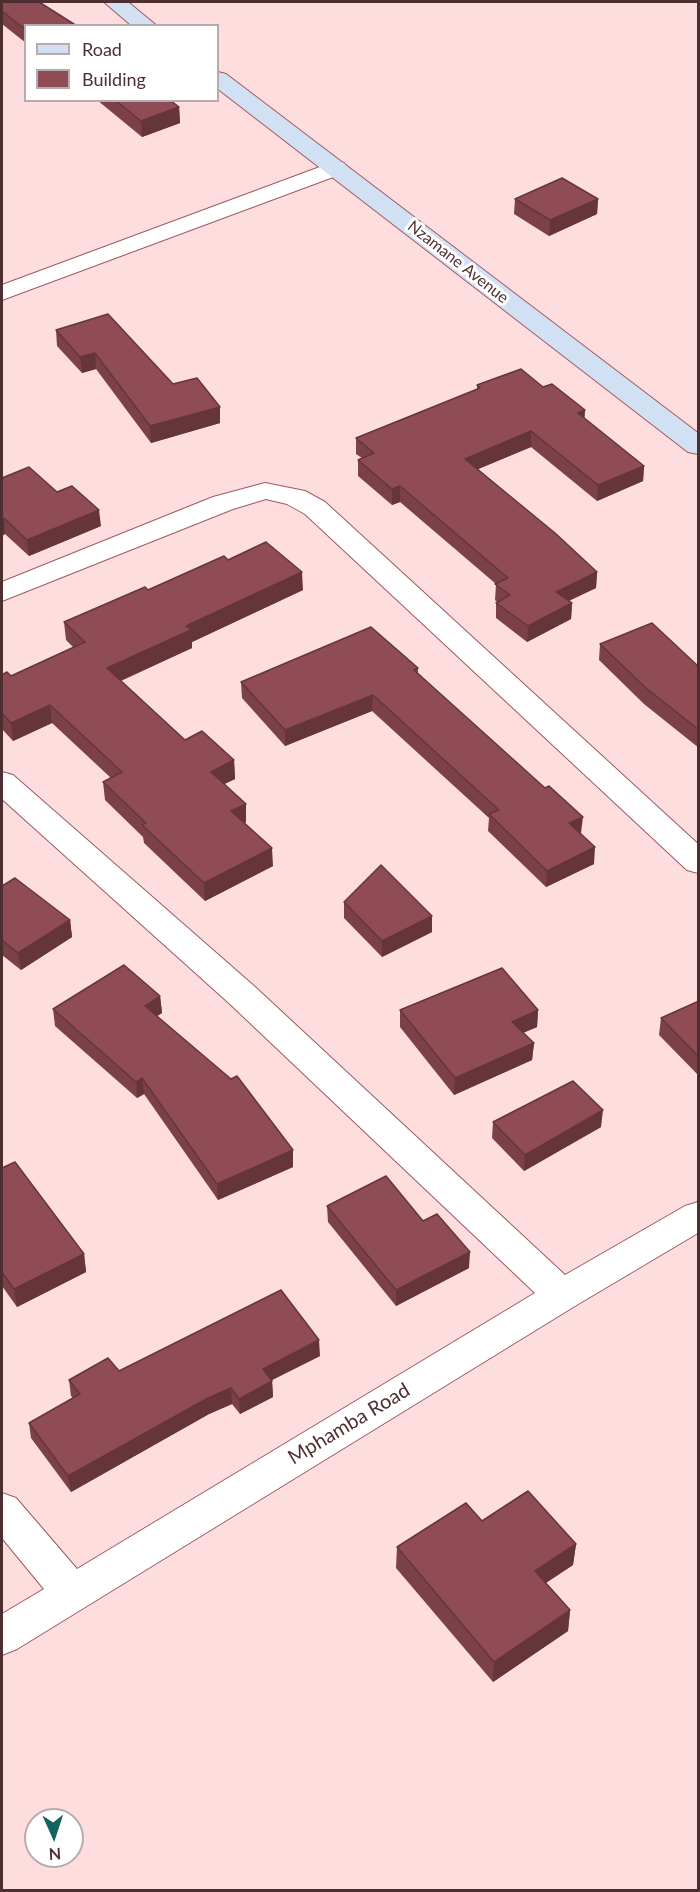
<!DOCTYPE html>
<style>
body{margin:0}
#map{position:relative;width:700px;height:1892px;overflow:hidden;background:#fedddf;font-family:Lato,sans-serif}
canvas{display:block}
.frame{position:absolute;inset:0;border:3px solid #4d2e31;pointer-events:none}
.legend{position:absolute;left:24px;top:24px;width:195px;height:78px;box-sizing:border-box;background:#fff;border:2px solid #b8abad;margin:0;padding:8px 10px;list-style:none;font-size:18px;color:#4d2e31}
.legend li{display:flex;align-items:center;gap:12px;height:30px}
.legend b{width:30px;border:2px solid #b8abad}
.north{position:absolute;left:24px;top:1808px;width:60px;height:60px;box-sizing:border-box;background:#fff;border:2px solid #b8abad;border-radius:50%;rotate:177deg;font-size:16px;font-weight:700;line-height:24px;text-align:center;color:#4d2e31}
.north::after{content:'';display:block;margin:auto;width:21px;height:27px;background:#136362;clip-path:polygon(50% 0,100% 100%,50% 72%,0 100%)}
</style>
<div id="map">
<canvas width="700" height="1892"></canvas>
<div class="frame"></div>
<ul class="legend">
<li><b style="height:8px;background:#d1e0f2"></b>Road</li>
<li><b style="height:16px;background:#904c54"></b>Building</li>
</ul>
<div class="north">N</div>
</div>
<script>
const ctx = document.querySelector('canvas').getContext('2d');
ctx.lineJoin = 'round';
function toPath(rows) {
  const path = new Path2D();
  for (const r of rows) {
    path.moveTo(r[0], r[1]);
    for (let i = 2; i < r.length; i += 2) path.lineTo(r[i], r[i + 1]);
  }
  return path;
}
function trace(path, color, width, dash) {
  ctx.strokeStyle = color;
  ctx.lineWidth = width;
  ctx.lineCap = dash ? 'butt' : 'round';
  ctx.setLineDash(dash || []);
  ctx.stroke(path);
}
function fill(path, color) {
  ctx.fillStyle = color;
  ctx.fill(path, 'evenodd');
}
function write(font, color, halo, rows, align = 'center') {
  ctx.font = font + ' Lato,sans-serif';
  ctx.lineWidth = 6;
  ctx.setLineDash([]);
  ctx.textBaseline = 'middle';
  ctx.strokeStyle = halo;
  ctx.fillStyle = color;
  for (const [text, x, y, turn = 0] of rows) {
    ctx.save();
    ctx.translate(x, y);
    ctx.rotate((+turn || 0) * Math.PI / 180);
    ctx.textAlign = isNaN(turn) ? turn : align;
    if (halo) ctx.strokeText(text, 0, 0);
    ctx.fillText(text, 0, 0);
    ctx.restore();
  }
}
const street = toPath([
 [336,161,344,163,348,168,344,173,2,300,2,285,336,161],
 [265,483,305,491,325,502,698,844,698,873,687,870,305,514,287,504,266,499,233,509,2,601,2,582,213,497,265,483],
 [2,772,13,775,254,986,565,1275,685,1206,698,1202,698,1233,575,1306,17,1649,2,1655,2,1614,44,1589,2,1538,2,1493,16,1498,77,1569,535,1293,230,1004,2,799,2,772]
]);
const secondary = toPath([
 [104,2,128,2,157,26,132,26,104,2],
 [218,72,226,74,698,433,698,454,688,452,218,89,218,72]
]);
trace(street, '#9f5a61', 2);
trace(secondary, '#9f5a61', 2);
fill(street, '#fff');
fill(secondary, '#d1e0f2');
fill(toPath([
 [2,2,26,26,26,43,2,24],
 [97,100,170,100,179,107,180,123,142,137],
 [515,199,598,199,597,214,549,236,514,214],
 [56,330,220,407,220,423,151,443,96,369,82,373,57,346],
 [477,385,543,387,585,410,584,418,644,466,643,481,597,501,531,447,478,469,597,572,596,588,569,601,572,603,571,619,527,642,496,618,496,603,497,602,495,600,496,584,400,502,392,505,358,476,358,460,362,458,356,454,356,438,477,390],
 [2,478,57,492,101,526,29,556,5,534,2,536],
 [228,560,303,590,192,642,192,648,121,681,185,740,234,760,235,779,224,784,246,822,245,823,273,866,205,901,144,843,143,837,105,800,103,782,111,778,52,723,13,741,2,729,2,675,11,676,74,648,66,640,64,622],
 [600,644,699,667,699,748,644,704,599,660],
 [418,668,418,673,581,833,580,834,594,864,546,887,488,831,489,818,372,711,285,746,242,698,241,682],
 [2,886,70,920,72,937,21,970,2,955],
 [344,902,432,932,382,957,344,918],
 [160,996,162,1013,157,1016,293,1167,218,1200,144,1094,137,1098,55,1026,53,1009],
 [699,1001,699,1076,659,1035,661,1018],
 [400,1010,538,1010,537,1027,523,1033,534,1043,532,1060,454,1095,400,1027],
 [493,1122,601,1127,524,1171,492,1138],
 [2,1168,84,1254,86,1272,17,1307,2,1286],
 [327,1206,423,1221,469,1268,396,1306,328,1222],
 [320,1356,272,1380,273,1397,240,1414,232,1404,209,1414,71,1492,31,1438,29,1423,73,1398,71,1396,69,1380,119,1371],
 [482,1521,576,1544,573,1565,546,1583,570,1610,568,1631,493,1682,396,1568,397,1547]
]), '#7c4148');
fill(toPath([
 [179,107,180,123,142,137,141,121],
 [598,199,597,214,549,236,550,220],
 [95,353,96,369,82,373,80,357],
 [220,407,220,423,151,443,150,426],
 [585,410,584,426,578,413],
 [531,431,531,447,464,475,465,459],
 [644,466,643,481,597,501,598,485],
 [400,486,400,502,392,505,392,489],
 [99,510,101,526,29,556,27,540],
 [4,518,5,534,2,536,2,519],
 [302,572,303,590,192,642,192,648,108,686,107,668,186,626],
 [597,572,596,588,554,607,556,592],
 [572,603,571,619,527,642,528,626],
 [373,695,372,711,285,746,285,730],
 [50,705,52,723,13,741,11,723],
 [234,760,235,779,212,790,211,772],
 [246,804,246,822,232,829,231,811],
 [583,817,581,833,568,840,569,823],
 [595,847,594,864,546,887,547,871],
 [272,848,273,866,205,901,204,883],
 [432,916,432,932,382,957,382,941],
 [70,920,72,937,21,970,18,953],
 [160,996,162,1013,146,1023,145,1006],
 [538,1010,537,1027,510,1038,512,1022],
 [534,1043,532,1060,454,1095,455,1078],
 [142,1078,144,1094,137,1098,136,1082],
 [603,1110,601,1127,524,1171,525,1155],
 [293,1150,293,1167,218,1200,217,1184],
 [470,1252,469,1268,396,1306,396,1290],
 [84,1254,86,1272,17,1307,14,1289],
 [319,1340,320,1356,264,1384,263,1369],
 [272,1381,273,1397,240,1414,239,1399],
 [231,1388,232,1404,209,1414,71,1492,68,1476,208,1398],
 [576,1544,573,1565,533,1591,535,1571],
 [570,1610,568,1631,493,1682,494,1662]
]), '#65353b');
const building = toPath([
 [2,2,39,2,77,26,26,26,26,30,2,11,2,2],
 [115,100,170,100,179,107,141,121,115,100],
 [562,178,598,199,550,220,515,199,562,178],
 [108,314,173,384,197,378,220,407,150,426,95,353,80,357,56,330,108,314],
 [521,369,543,387,552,384,585,410,578,413,644,466,598,485,531,431,465,459,555,533,597,572,556,592,572,603,528,626,496,603,510,595,495,584,508,578,400,486,392,489,358,460,374,453,356,438,480,388,477,385,521,369],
 [29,467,57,492,72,486,99,510,27,540,4,518,2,519,2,478,29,467],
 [266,542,302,572,186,626,191,630,107,668,185,740,202,731,234,760,211,772,246,804,231,811,272,848,204,883,142,825,146,823,103,782,122,772,50,705,11,723,2,713,2,675,7,672,11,676,85,642,64,622,145,587,148,590,224,556,228,560,266,542],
 [652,623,699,667,699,730,646,688,600,644,652,623],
 [371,627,418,668,414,670,545,788,549,786,583,817,569,823,595,847,547,871,489,814,499,810,373,695,285,730,241,682,371,627],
 [381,865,432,916,382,941,344,902,381,865],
 [15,878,70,920,18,953,2,940,2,886,15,878],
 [124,965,160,996,145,1006,231,1079,237,1076,293,1150,217,1184,142,1078,136,1082,53,1009,124,965],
 [502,968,538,1010,512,1022,534,1043,455,1078,400,1010,502,968],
 [699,1001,699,1057,661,1018,699,1001],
 [573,1081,603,1110,525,1155,493,1122,573,1081],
 [15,1162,84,1254,14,1289,2,1272,2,1168,15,1162],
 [386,1176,423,1221,437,1214,470,1252,396,1290,327,1206,386,1176],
 [281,1290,319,1340,263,1369,272,1381,239,1399,231,1388,208,1398,68,1476,29,1423,80,1394,69,1380,108,1358,119,1371,281,1290],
 [528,1491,576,1544,535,1571,570,1610,494,1662,397,1547,466,1503,482,1521,528,1491]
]);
fill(building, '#904c54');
trace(building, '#65353b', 1.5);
write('16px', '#4d2e31', '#fff', [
 ["Nzamane Avenue",458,262,38]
]);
write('20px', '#4d2e31', '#fff', [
 ["Mphamba Road",349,1424,-31]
]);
</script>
